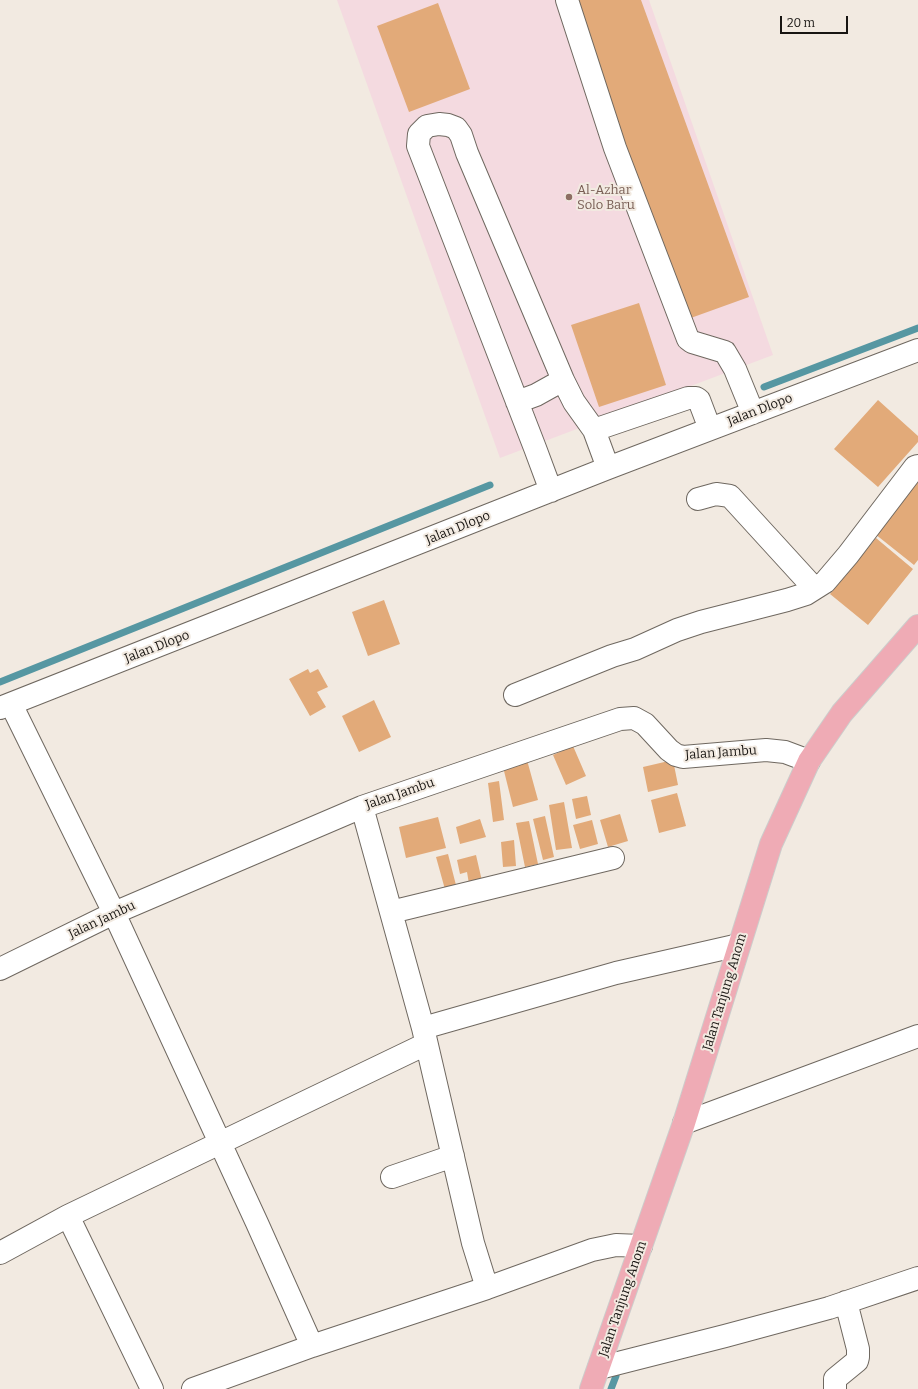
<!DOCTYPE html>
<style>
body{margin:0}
#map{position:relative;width:918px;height:1389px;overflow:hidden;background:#f2eae1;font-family:Bitter,serif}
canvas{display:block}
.scale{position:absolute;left:780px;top:16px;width:68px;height:18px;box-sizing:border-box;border:2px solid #181512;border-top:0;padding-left:5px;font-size:12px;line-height:14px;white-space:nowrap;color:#181512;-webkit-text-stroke:3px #f2eae1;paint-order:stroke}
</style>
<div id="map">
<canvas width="918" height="1389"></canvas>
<div class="scale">20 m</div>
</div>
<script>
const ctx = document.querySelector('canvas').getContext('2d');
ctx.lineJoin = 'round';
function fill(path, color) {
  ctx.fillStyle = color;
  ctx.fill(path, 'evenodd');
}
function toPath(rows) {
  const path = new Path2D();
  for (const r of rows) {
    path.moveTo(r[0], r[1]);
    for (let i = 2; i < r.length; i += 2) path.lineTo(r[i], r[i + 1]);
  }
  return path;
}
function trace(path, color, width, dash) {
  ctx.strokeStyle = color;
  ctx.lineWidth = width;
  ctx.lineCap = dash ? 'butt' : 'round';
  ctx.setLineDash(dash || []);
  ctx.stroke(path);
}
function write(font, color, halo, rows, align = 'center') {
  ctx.font = font + ' Bitter,serif';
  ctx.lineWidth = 4;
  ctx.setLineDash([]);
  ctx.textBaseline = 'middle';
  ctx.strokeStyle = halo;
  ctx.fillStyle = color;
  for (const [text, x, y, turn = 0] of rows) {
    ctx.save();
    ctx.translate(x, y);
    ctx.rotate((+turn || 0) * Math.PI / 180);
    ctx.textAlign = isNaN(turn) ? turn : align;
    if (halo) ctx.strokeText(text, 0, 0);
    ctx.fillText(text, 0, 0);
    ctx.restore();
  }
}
fill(toPath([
 [337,0,649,0,773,355,500,458]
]), '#f4dae0');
trace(toPath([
 [764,387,918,328],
 [0,682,490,485],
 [611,1389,616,1376]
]), '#5697a2', 7);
fill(toPath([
 [572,0,641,0,749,297,688,319],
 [438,3,470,89,409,112,377,26],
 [639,303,666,385,599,407,571,325],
 [878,400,918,436,918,442,878,487,834,449],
 [918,482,918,560,914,565,875,534],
 [876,538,913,569,868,625,830,594],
 [384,600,400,644,368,656,352,612],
 [308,669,310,673,318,669,328,687,317,692,326,707,310,716,289,679],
 [374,700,391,737,359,752,342,716],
 [573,746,586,776,566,785,553,755],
 [527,760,538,800,513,807,503,767],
 [673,760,678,785,648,792,643,767],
 [499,781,504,820,493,822,488,783],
 [677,793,686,826,659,833,651,800],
 [587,796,591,815,576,819,572,799],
 [564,802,572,848,556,850,549,805],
 [620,814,628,841,608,847,600,820],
 [545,816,554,857,543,860,533,819],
 [438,817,446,848,406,858,399,827],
 [480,819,486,837,460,844,456,827],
 [592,820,598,844,580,849,573,825],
 [529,821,538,864,525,867,516,823],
 [514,840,516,866,503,867,501,842],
 [448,854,457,889,446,893,436,857],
 [476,855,482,881,469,884,467,872,460,874,457,860]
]), '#e2aa79');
const minor = toPath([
 [567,0,615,148,688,339,692,342,725,352,735,369,753,413],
 [563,380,574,402,594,430,608,468],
 [517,402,536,395,563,380,467,153,461,135,456,128,448,125,439,124,427,126,419,134,418,146,535,448,551,491],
 [594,430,688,398,696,398,699,400,710,429],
 [698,499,716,494,730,496,814,588],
 [515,695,612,656,635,649,677,630,701,622,787,600,806,594,825,582,848,555,915,467,918,466],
 [11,704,114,913,257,1223,312,1346],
 [0,708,608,468,918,350],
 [362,807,423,1028,473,1243,487,1288],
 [391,912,613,858],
 [0,969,114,913,362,807,620,719,634,718,645,724,669,750,676,755,683,757,766,750,785,752,809,761],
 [423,1028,616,973,739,945],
 [684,1123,918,1036],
 [392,1177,453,1156],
 [68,1216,152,1389],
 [0,1253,68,1216,426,1044],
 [599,1368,725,1336,829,1308,918,1278],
 [193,1389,312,1346,487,1288,592,1250,616,1245,641,1246],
 [835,1389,835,1379,857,1361,858,1357,858,1349,846,1302]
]);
const major = toPath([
 [591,1389,684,1123,771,844,809,761,842,713,918,626]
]);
trace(minor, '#6f6860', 24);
trace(major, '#cccccb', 24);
trace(minor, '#fff', 22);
trace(major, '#efabb5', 22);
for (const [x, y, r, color] of [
 [569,197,4,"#8d6e63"]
]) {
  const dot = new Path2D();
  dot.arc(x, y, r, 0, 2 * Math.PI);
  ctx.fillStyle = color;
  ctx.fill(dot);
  trace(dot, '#f2eae1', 1.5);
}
write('13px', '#785e54', '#f2eae1', [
 ["Al-Azhar",577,190],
 ["Solo Baru",577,205]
], 'left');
write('13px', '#181512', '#f2eae1', [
 ["Jalan Dlopo",760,410,-21],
 ["Jalan Dlopo",458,528,-22],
 ["Jalan Dlopo",157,647,-21],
 ["Jalan Jambu",721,753,-4],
 ["Jalan Jambu",400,794,-19],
 ["Jalan Jambu",102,920,-25],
 ["Jalan Tanjung Anom",725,992,-73],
 ["Jalan Tanjung Anom",623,1299,-71]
]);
</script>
